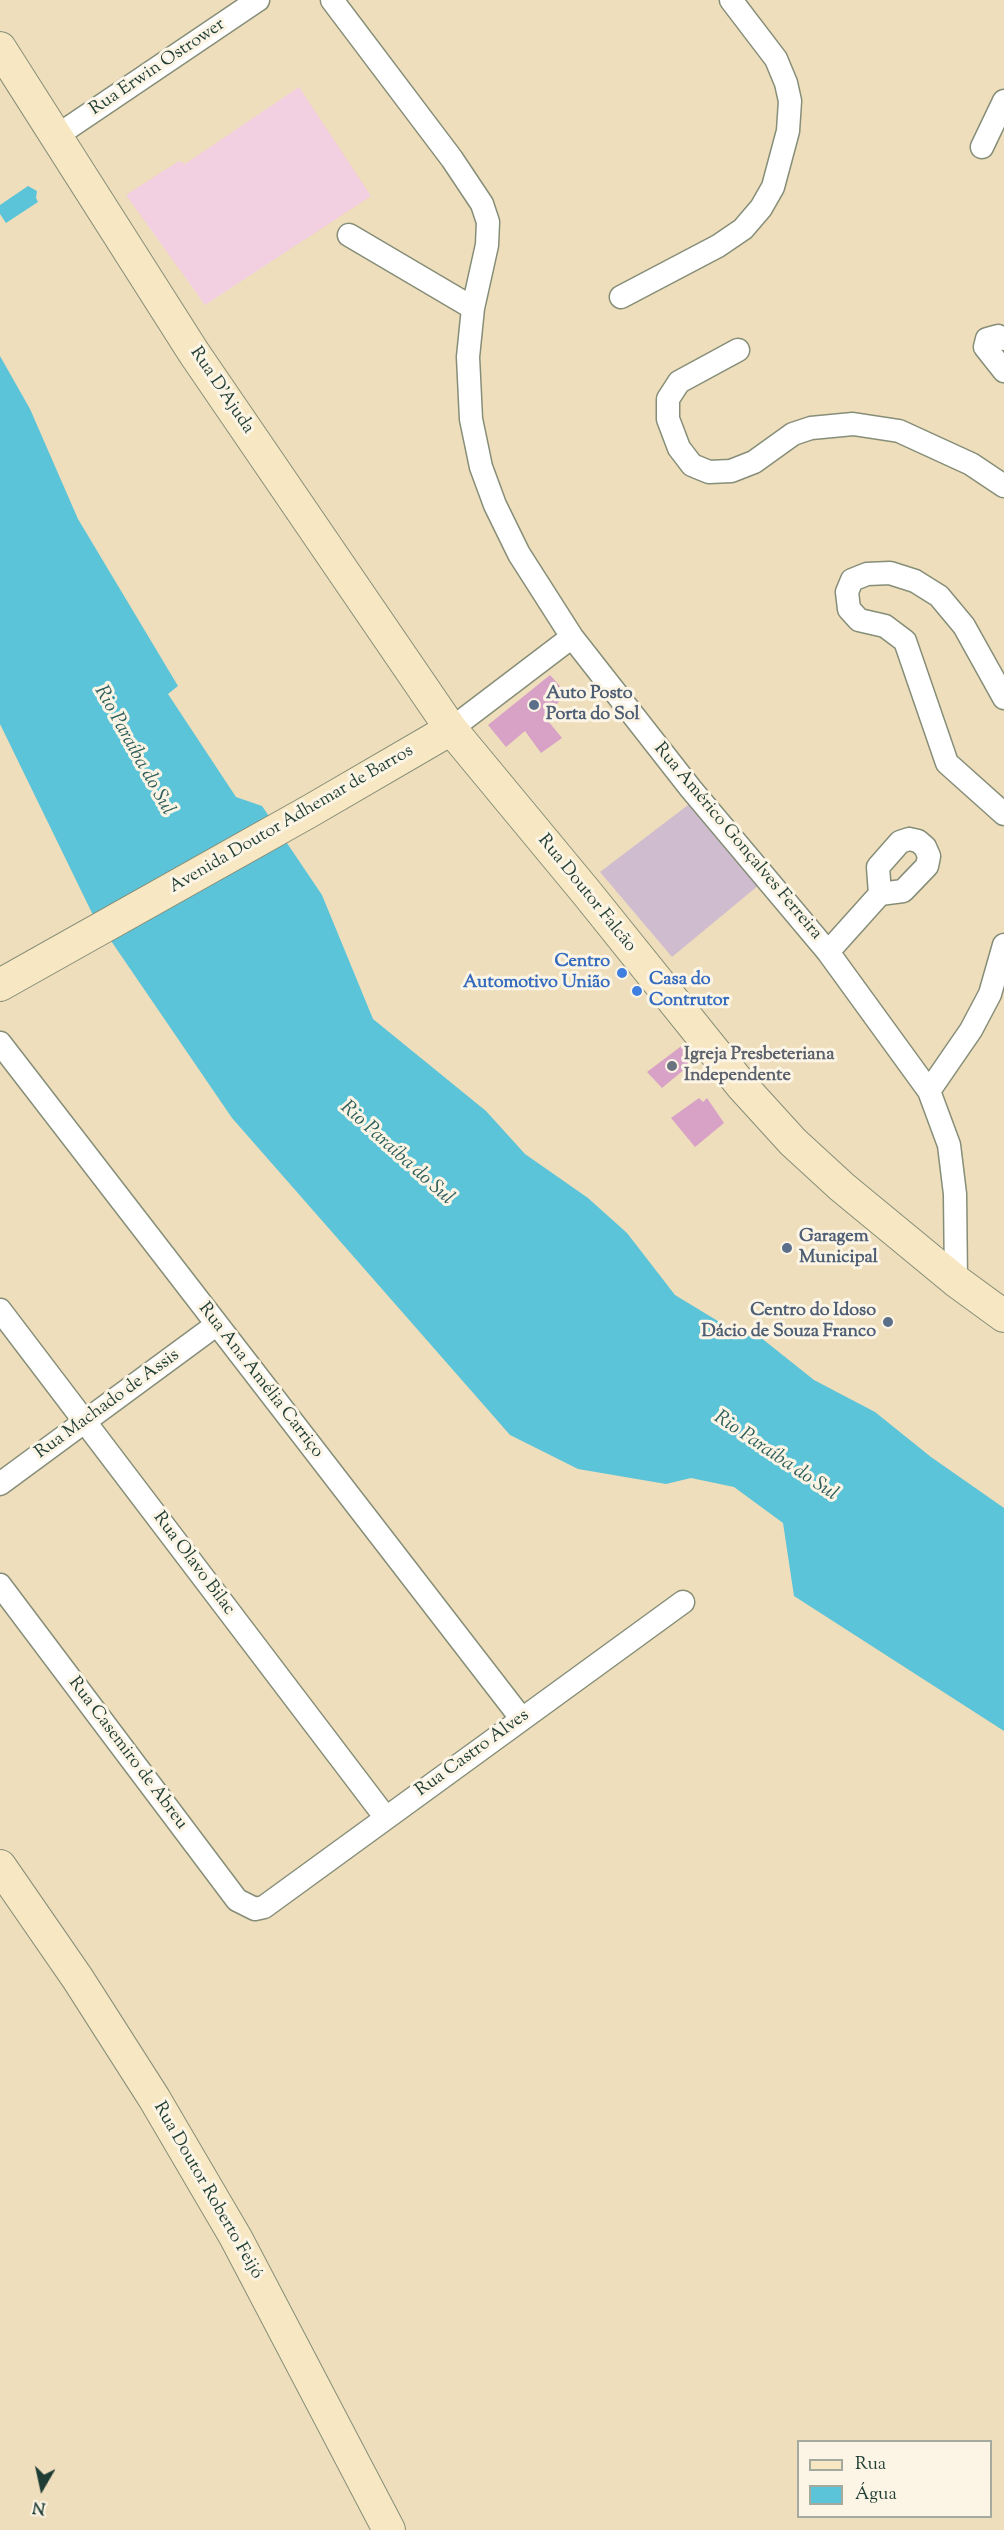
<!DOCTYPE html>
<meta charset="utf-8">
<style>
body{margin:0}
#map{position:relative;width:1004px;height:2530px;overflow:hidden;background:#eedebc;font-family:"Sorts Mill Goudy",serif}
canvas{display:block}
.legend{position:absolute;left:797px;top:2440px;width:195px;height:78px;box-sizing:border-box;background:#fcf5e5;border:2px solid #a4ab9e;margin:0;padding:8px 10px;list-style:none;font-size:18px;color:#1f3d34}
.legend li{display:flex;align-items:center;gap:12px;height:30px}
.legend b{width:30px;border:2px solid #a4ab9e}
.north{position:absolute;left:12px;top:2458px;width:60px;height:60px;-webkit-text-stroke:4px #fcf5e5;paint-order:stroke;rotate:189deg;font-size:16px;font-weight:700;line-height:24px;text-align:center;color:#1f3d34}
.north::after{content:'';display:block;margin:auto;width:21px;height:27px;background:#1f3d34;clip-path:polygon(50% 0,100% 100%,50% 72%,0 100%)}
</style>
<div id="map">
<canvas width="1004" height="2530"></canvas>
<ul class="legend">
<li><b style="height:8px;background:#f7e8c3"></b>Rua</li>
<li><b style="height:16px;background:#5cc4d8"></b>Água</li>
</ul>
<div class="north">N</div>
</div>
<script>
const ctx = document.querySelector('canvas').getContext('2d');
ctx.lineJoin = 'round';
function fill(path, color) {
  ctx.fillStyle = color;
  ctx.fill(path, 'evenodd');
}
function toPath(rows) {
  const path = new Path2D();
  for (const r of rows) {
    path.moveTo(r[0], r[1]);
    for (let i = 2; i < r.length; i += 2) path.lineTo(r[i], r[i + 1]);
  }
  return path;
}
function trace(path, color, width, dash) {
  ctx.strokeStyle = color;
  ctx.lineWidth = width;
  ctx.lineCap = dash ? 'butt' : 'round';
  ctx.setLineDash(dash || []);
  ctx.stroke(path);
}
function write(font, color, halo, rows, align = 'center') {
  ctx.font = font + ' "Sorts Mill Goudy",serif';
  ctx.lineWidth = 6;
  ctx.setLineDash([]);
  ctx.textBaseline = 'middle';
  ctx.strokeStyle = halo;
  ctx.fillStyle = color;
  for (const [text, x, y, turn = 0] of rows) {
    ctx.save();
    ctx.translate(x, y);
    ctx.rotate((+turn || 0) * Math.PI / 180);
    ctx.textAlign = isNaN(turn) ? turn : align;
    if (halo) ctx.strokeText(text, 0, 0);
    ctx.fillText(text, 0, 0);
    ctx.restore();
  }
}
fill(toPath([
 [299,87,371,196,205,305,126,195,179,161,185,164]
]), '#f2cfe1');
fill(toPath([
 [692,802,759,885,672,957,600,872]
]), '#cfbdcf');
fill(toPath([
 [28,186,37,191,36,198,38,202,6,223,0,214,0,205],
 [0,356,30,409,78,519,178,686,168,694,236,797,262,806,322,895,373,1019,486,1111,525,1154,588,1198,627,1233,675,1295,736,1332,755,1333,814,1380,875,1412,931,1457,1004,1508,1004,1731,794,1596,783,1523,734,1487,691,1478,666,1484,578,1469,510,1435,232,1118,92,913,0,724]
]), '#5cc4d8');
fill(toPath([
 [550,675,567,694,544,716,562,738,541,753,525,731,506,747,488,725],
 [684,1044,697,1059,662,1088,647,1072],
 [699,1098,703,1102,707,1098,724,1123,695,1147,671,1118]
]), '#d7a2c6');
const minor = toPath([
 [332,0,452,159,482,204,488,222,487,245,473,308,468,357,471,419,481,467,495,505,519,554,572,637,691,789,828,952,929,1091,949,1145,955,1194,956,1281],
 [58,135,258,0],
 [982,147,1004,101],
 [349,235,473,308],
 [621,297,718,246,743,229,761,208,773,187,788,131,790,101,786,83,776,59,731,0],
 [1004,339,998,336,987,339,985,347,1004,371],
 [738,350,679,382,668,399,668,419,679,448,692,465,709,472,731,471,754,462,793,434,811,428,853,424,899,431,971,464,1004,486],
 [1004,698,964,626,939,596,915,581,890,573,867,574,852,580,847,592,849,609,859,620,885,626,905,641,947,763,1004,814],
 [451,729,572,637],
 [909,839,918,841,925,847,929,856,927,866,903,891,880,894,878,867,900,842,909,839],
 [828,952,880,894],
 [0,1043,521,1718],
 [929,1091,971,1030,990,994,1004,945],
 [0,1310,386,1818],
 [0,1484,216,1325],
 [0,1585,237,1900,255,1909,264,1907,683,1602]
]);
const secondary = toPath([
 [0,48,194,353,451,729,586,892,742,1086,793,1142,842,1187,956,1281,1004,1316],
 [0,985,310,811,451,729],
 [0,1866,78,1979,154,2098,236,2238,389,2530]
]);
trace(minor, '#868e78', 25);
trace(secondary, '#868e78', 34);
trace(minor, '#fff', 22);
trace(secondary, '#f7e8c3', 32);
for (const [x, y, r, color] of [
 [534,705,6,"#5c6f8a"],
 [622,973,6,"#3f7fe0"],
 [637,991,6,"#3f7fe0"],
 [672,1066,6,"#6b7280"],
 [787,1248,6,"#5c6f8a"],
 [888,1322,6,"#5c6f8a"]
]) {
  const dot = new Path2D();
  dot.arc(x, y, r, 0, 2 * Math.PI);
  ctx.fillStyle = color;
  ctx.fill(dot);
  trace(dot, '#fcf5e5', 2);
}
write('18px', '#1f3d34', '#fcf5e5', [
 ["Rua Erwin Ostrower",158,68,-34],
 ["Rua D'Ajuda",221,391,56],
 ["Avenida Doutor Adhemar de Barros",292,820,-30],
 ["Rua Américo Gonçalves Ferreira",737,842,50],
 ["Rua Doutor Falcão",586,894,51],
 ["Rua Ana Amélia Carriço",260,1381,52],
 ["Rua Machado de Assis",108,1405,-36],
 ["Rua Olavo Bilac",193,1564,53],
 ["Rua Casemiro de Abreu",127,1754,53],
 ["Rua Castro Alves",473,1754,-36],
 ["Rua Doutor Roberto Feijó",207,2191,60]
]);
write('bold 18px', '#4e5e75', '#fcf5e5', [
 ["Auto Posto",546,695],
 ["Porta do Sol",546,716],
 ["Garagem",799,1238],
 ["Municipal",799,1259],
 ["Centro do Idoso",876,1312,"right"],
 ["Dácio de Souza Franco",876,1333,"right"]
], 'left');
write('bold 18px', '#366cbe', '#fcf5e5', [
 ["Centro",610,963],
 ["Automotivo União",610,984],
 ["Casa do",649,981,"left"],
 ["Contrutor",649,1002,"left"]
], 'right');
write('bold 18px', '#5b616d', '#fcf5e5', [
 ["Igreja Presbeteriana",684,1056],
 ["Independente",684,1077]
], 'left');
write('italic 20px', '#2e5f5d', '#fcf5e5', [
 ["Rio Paraíba do Sul",133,751,61],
 ["Rio Paraíba do Sul",396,1154,42],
 ["Rio Paraíba do Sul",775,1457,34]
]);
</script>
